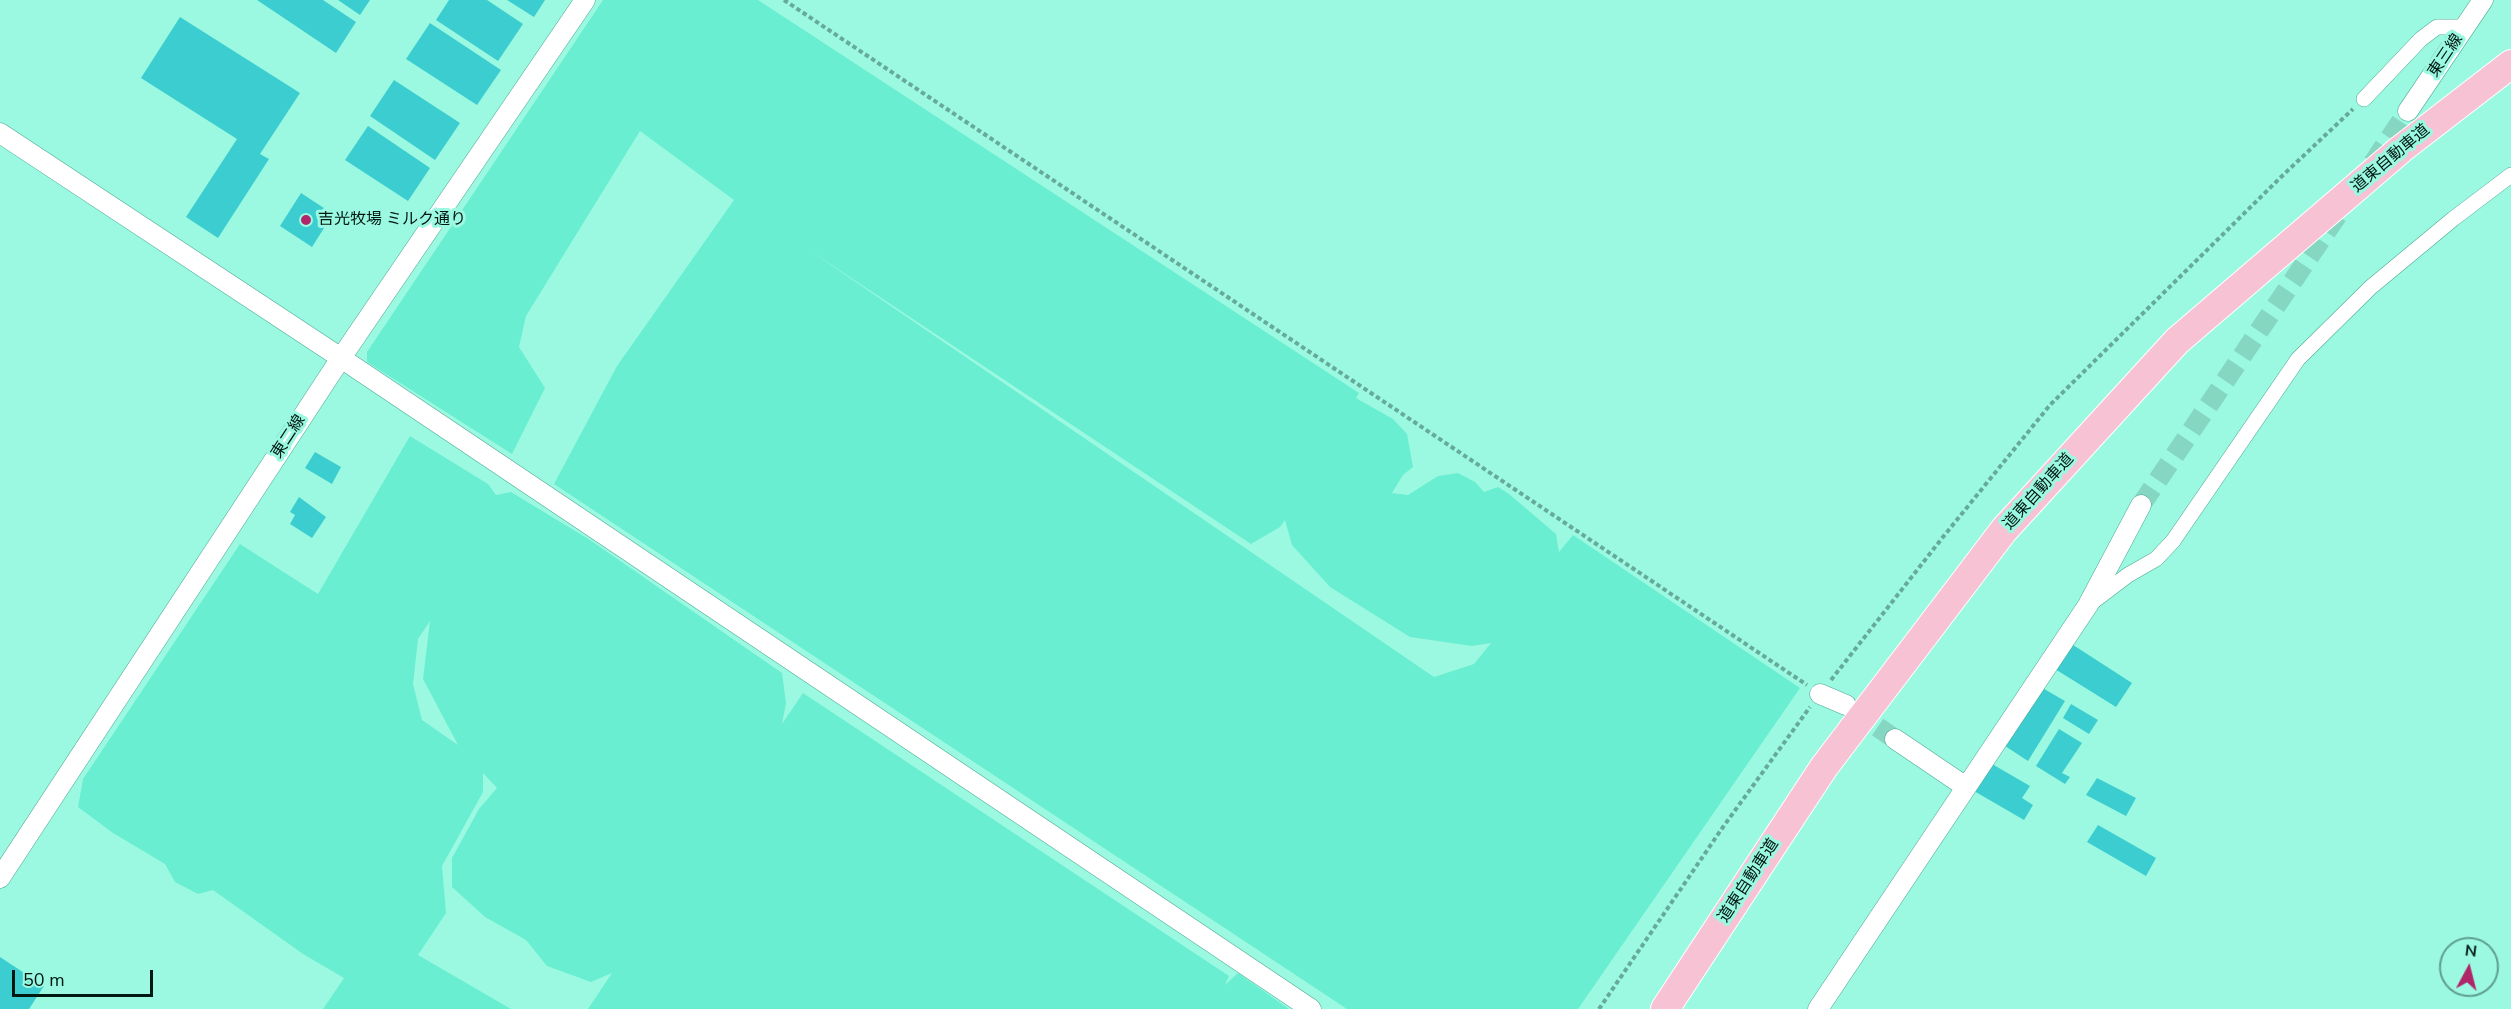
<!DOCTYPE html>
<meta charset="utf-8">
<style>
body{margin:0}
#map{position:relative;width:2511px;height:1009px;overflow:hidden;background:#9cf9e1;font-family:"Nunito Sans",sans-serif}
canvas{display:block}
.north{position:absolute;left:2439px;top:937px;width:60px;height:60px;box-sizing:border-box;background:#9cf9e1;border:2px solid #5e9f8e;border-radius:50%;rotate:7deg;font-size:16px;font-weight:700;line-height:24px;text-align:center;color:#001812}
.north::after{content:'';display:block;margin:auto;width:21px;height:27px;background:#af2769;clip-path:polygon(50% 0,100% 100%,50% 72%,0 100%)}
.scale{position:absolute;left:12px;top:970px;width:141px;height:27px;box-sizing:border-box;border:3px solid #001812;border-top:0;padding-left:8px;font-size:18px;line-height:21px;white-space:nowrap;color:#001812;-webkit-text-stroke:4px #9cf9e1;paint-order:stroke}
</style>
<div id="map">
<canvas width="2511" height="1009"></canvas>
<div class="north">N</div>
<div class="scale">50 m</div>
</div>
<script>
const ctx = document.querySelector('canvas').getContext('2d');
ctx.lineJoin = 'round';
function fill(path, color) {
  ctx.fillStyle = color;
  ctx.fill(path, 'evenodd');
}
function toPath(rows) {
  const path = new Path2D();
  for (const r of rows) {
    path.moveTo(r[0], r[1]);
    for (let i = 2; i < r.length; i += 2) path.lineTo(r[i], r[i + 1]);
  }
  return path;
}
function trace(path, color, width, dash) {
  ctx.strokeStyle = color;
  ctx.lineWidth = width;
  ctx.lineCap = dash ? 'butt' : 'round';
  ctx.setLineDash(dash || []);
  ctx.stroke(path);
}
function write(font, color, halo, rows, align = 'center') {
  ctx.font = font + ' "Nunito Sans","Noto Sans JP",sans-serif';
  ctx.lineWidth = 6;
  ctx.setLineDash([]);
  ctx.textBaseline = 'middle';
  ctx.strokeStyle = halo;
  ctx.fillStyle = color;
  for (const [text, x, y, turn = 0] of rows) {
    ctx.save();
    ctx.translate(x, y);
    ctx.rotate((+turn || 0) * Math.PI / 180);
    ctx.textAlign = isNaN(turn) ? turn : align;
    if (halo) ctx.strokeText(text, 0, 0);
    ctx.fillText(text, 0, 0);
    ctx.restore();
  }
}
fill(toPath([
 [603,0,758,0,1359,393,1356,398,1393,419,1407,434,1413,467,1403,475,1392,493,1408,495,1438,476,1458,473,1475,482,1484,492,1498,487,1509,494,1556,534,1559,552,1573,535,1800,688,1578,1009,1347,1009,554,484,617,366,734,200,640,131,526,316,519,347,545,388,512,454,367,362,367,352],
 [806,248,1251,544,1280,527,1285,520,1292,545,1330,587,1410,637,1472,646,1491,643,1474,664,1434,677],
 [410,436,488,484,496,495,511,492,590,540,782,673,786,703,782,724,803,693,1229,976,1225,985,1238,973,1289,1009,588,1009,612,973,591,982,547,966,526,940,485,917,452,887,452,858,479,809,497,788,483,773,483,792,442,866,446,913,418,955,511,1009,323,1009,344,978,303,954,213,890,198,894,175,882,165,864,113,833,78,807,83,779,240,544,318,594],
 [430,621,423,679,458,745,422,720,413,684,418,639]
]), '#6aeed1');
fill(toPath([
 [257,0,323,0,356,22,336,53],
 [338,0,370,0,360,15],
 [449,0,487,0,523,24,498,61,436,20],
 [507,0,545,0,534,17],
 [180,17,300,93,260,154,269,159,218,238,186,217,237,139,141,78],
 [430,23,501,70,477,105,406,59],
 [394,80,460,123,435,160,370,116],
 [368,126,430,168,408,201,345,160],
 [301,193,333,214,312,247,280,226],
 [315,452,341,467,332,484,305,468],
 [299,497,326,517,312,538,290,524,295,515,290,512],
 [2070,643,2132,683,2116,707,2055,669],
 [2039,686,2065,701,2028,761,2002,744],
 [2071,704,2098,720,2089,734,2063,718],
 [2059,729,2082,743,2062,773,2070,777,2065,784,2036,766],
 [1992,764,2030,786,2022,798,2033,805,2024,820,1974,791],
 [2097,778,2136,798,2126,816,2086,795],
 [2098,825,2156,858,2146,876,2087,842],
 [0,957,44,986,29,1009,0,1009]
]), '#3bcdcf');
trace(toPath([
 [2373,163,2408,111],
 [2141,505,2341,210],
 [1853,710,1895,739]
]), '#85d7c2', 20, [20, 10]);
const minor = toPath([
 [2364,99,2421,39,2437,27,2465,27],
 [2091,603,2128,575,2156,559,2173,541,2298,359,2371,287,2453,219,2511,175]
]);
const tertiary = toPath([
 [2408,111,2483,0],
 [0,133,341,358,1311,1009],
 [1820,694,1846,705],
 [1895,739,1966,787],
 [0,878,341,358,585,0],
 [1818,1009,2088,605,2141,505]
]);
const motorway = toPath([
 [1665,1009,1824,767,2004,530,2177,341,2401,149,2511,64]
]);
trace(minor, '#4aa893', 16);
trace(tertiary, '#4aa893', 21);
trace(motorway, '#fff', 30);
trace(toPath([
 [784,0,1807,685],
 [1831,680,1943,537,2050,405,2281,177,2353,109],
 [1599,1009,1723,827,1810,707]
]), '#66ab9a', 4, [4.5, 3]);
trace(minor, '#fff', 15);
trace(tertiary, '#fff', 20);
trace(motorway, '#f7c2d4', 28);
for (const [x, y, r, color] of [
 [306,220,6,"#af2769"]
]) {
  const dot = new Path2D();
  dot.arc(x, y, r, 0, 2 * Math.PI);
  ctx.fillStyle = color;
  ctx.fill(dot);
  trace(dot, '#9cf9e1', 2);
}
write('16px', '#001812', '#9cf9e1', [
 ["東三線",2446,56,-56],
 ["道東自動車道",2391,159,-40],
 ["東二線",289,437,-57],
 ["道東自動車道",2039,492,-48],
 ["道東自動車道",1749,881,-57]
]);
write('16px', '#001812', '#9cf9e1', [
 ["吉光牧場 ミルク通り",318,220]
], 'left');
</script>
